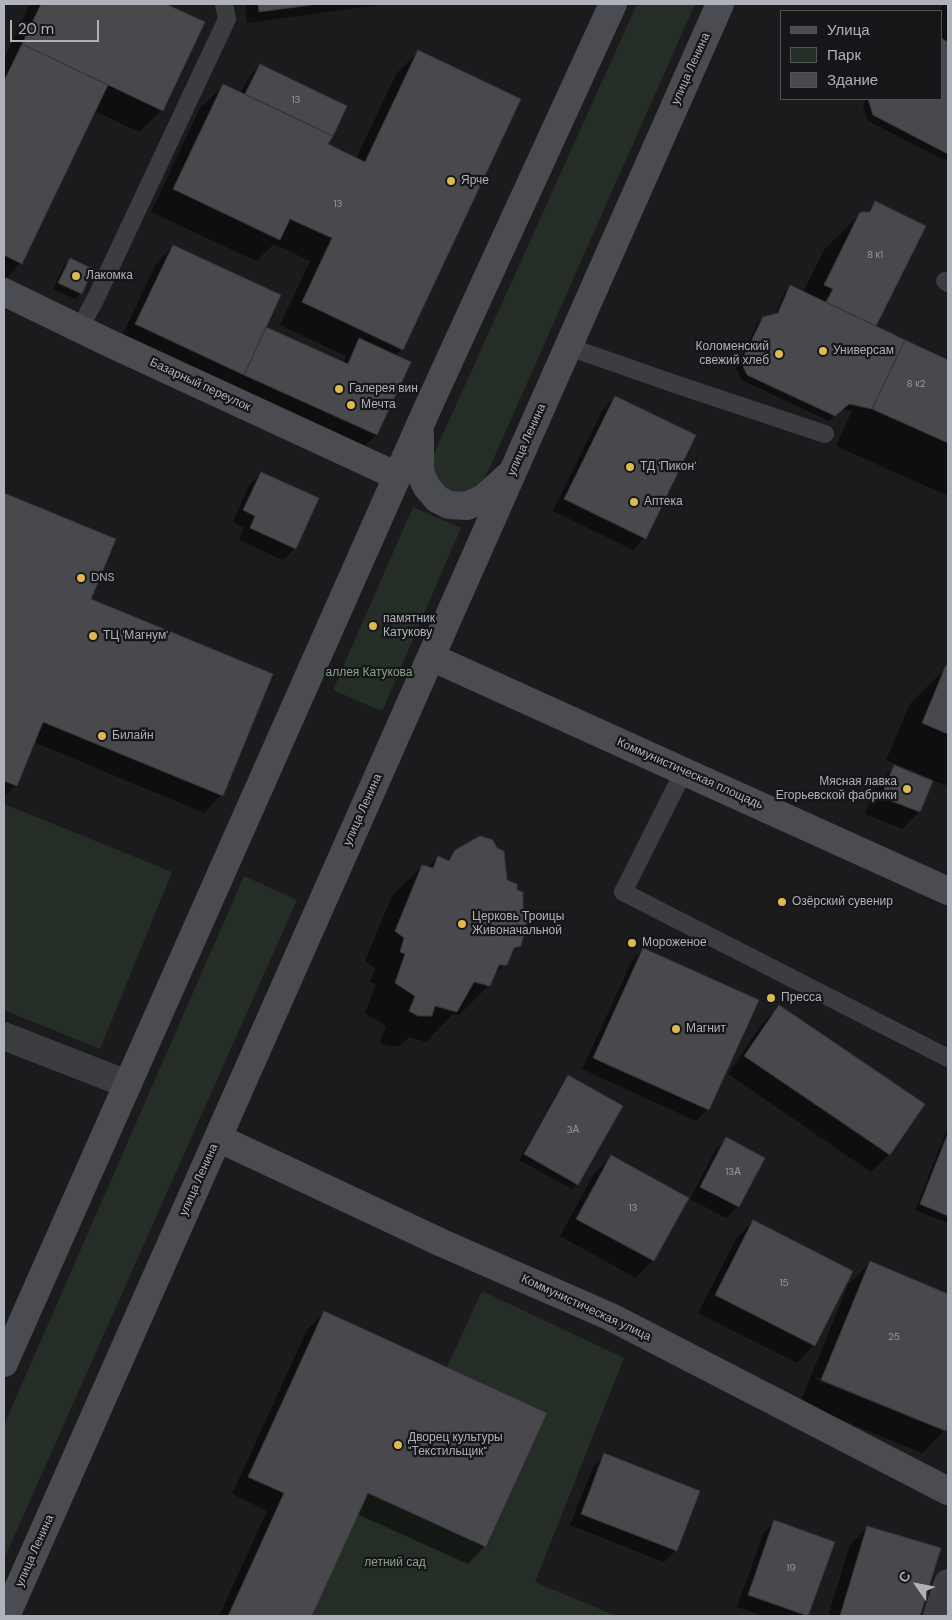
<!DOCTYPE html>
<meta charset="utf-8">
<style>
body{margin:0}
#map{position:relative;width:952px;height:1620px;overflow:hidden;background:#1b1b1d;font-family:"DM Sans",sans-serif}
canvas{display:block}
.frame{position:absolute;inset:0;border:5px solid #afb2bb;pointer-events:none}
.legend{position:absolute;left:780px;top:10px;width:162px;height:90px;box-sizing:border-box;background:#161618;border:1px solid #535459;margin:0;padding:6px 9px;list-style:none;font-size:15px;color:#afb2bb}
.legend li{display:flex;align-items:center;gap:10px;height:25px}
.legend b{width:25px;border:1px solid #535459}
.north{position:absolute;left:892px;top:1560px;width:50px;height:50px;-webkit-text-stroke:4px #161618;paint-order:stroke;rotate:303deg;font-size:14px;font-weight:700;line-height:20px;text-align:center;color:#afb2bb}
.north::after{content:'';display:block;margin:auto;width:18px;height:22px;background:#afb2bb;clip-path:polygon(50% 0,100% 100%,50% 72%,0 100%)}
.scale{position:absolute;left:10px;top:20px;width:89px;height:22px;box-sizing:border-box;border:2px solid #afb2bb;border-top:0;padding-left:6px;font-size:15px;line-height:18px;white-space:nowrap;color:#afb2bb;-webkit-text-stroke:4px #161618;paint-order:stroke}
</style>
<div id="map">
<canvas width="952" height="1620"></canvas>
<div class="frame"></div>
<ul class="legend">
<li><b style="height:6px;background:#4b4c51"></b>Улица</li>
<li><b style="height:14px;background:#252d27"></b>Парк</li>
<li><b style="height:14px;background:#48484d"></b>Здание</li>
</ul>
<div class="north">С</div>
<div class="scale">20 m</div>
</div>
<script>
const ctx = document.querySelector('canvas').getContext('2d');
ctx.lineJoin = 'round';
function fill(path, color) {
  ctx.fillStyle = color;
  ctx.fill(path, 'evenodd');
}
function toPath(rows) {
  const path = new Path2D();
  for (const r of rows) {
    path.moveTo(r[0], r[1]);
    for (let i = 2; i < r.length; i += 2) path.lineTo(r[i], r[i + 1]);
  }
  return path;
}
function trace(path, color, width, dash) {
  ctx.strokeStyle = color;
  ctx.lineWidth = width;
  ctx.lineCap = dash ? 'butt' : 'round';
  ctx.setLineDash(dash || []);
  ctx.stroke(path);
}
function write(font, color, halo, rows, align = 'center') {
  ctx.font = font + ' "DM Sans",sans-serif';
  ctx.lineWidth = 4.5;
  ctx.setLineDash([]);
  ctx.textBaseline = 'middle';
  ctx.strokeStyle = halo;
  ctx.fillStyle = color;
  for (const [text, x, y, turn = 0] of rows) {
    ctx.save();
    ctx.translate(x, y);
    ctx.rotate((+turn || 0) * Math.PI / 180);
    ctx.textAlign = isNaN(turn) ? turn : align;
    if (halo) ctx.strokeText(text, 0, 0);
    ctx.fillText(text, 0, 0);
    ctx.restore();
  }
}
fill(toPath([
 [637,4,695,4,485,478,477,489,465,495,444,490,431,469,433,456],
 [413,507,461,528,382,711,333,690],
 [4,804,172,872,100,1049,4,1010],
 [244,876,297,900,4,1559,4,1425],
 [482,1291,624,1358,535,1582,616,1616,312,1616,368,1493,487,1547,547,1413,447,1367]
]), '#252d27');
fill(toPath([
 [30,4,163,4,204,23,162,110,139,132,95,111,21,263,4,280,4,59],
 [245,4,385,4,247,23],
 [943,4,948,4,948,162,868,121,863,105,866,99,941,99,941,11,939,11],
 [418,52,402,349,395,356,376,435,365,446,119,342,156,264,173,246,264,327,343,363,346,356,280,325,310,261,274,244,256,261,151,212,200,108,223,86,240,94,249,77,260,65,346,106,326,145,356,159,396,74],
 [876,203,875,325,874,327,948,361,948,496,836,446,852,411,842,409,829,421,742,380,736,368,757,324,763,318,775,315,785,292,790,287,803,292,824,250,861,213,866,213],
 [70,259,81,293,75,299,53,289,64,265],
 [615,397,695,436,644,538,633,550,553,511,603,409],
 [261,473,295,548,283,560,239,540,244,527,233,522,249,485],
 [4,494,114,540,90,599,271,675,221,795,204,813,34,742,16,785,4,797],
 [947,667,948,668,948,786,932,780,919,812,902,829,865,814,877,784,894,767,931,782,932,779,886,760,910,704],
 [456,851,506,881,520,945,509,955,505,964,492,977,489,985,459,1015,453,1014,426,1042,409,1037,400,1046,388,1046,380,1042,386,1026,365,1013,376,984,370,982,375,968,365,961,392,896,422,866,428,868,438,857,446,861],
 [643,949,708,1109,696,1121,582,1069,632,961],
 [779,1007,923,1105,889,1155,871,1172,728,1074,762,1024],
 [568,1077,577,1184,572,1189,519,1160,563,1082],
 [948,1127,948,1223,915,1210],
 [727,1139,738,1206,726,1218,690,1199,715,1151],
 [611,1157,653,1260,636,1278,560,1236,594,1174],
 [753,1221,814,1345,797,1363,698,1313,736,1239],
 [870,1263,948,1295,948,1422,945,1430,922,1453,800,1403,848,1285],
 [816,1377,936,1426,936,1428,815,1379],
 [324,1313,485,1546,468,1564,357,1514,311,1616,219,1616,267,1511,232,1494,307,1330],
 [605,1455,676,1550,664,1562,570,1525,593,1467],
 [774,1522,807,1615,807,1616,764,1616,737,1607,763,1534],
 [868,1527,939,1549,919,1616,828,1616,850,1545]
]), '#0007');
const building = toPath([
 [41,4,166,4,205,22,163,111,22,44,41,4],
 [258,4,318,4,259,12,258,4],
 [941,38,948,42,948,154,873,115,868,99,941,99,941,38],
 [22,44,108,85,22,264,4,255,4,81,22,44],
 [418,50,521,99,403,350,302,302,332,238,290,219,280,240,173,189,223,84,333,136,328,144,365,162,418,50],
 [260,64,347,106,333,136,245,94,260,64],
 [875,201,926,226,876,326,826,302,833,289,824,285,860,212,870,212,875,201],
 [173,245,281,295,244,375,135,324,173,245],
 [70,258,93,269,82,294,58,283,70,258],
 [790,285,905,340,872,409,849,404,835,416,747,375,741,362,763,317,778,313,790,285],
 [266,327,348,364,359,338,411,362,377,435,244,375,266,327],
 [905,340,948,360,948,443,872,409,905,340],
 [615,396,696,435,646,539,564,499,615,396],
 [261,472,319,498,296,549,250,528,255,516,243,510,261,472],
 [4,493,116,539,91,599,273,674,223,796,43,722,17,786,4,781,4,493],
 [946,665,948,666,948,734,922,723,946,665],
 [894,765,933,781,920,812,881,797,894,765],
 [480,836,493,840,497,848,504,851,507,880,517,884,517,890,523,892,523,907,528,916,521,946,514,948,507,965,499,965,490,986,474,982,457,1012,435,1006,432,1016,418,1016,409,1011,415,996,395,983,405,954,400,952,404,938,395,931,422,865,433,868,438,856,449,861,455,850,480,836],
 [643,948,759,1000,709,1110,593,1058,643,948],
 [779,1005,925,1104,890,1155,744,1056,779,1005],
 [568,1075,623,1106,578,1185,524,1154,568,1075],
 [948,1133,948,1216,920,1204,948,1133],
 [726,1137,765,1158,739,1207,700,1187,726,1137],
 [611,1155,689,1198,654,1261,576,1219,611,1155],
 [753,1220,853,1271,815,1346,715,1295,753,1220],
 [870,1261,948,1294,948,1425,946,1431,821,1380,870,1261],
 [324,1311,547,1413,486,1547,368,1493,312,1616,228,1616,284,1493,248,1477,324,1311],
 [604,1453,700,1491,677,1551,581,1514,604,1453],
 [774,1520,835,1542,808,1616,748,1595,774,1520],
 [867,1526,941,1548,920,1616,840,1616,867,1526]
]);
fill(building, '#48484d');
trace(building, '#363539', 1);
trace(toPath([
 [945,281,948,283],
 [80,328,95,300,227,19,224,4],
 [569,347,675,384,825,434],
 [684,771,623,892,948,1058]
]), '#3c3d41', 18);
trace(toPath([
 [4,1036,127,1084],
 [937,1616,948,1583]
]), '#3c3d41', 28);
trace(toPath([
 [4,292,109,343,397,476],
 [420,434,420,472,426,486,437,499,449,505,467,506,484,498,507,477],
 [431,657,948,891],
 [218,1138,442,1243,611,1317,948,1491],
 [4,1363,428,407,613,4],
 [6,1616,720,4]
]), '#4b4c51', 28);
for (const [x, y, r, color] of [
 [451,181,5,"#deb952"],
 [76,276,5,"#deb952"],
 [823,351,5,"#deb952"],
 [779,354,5,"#deb952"],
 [339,389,5,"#deb952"],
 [351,405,5,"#deb952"],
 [630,467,5,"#deb952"],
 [634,502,5,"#deb952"],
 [81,578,5,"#deb952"],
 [373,626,5,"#deb952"],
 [93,636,5,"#deb952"],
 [102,736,5,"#deb952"],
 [907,789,5,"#deb952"],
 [782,902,5,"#deb952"],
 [462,924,5,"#deb952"],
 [632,943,5,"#deb952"],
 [771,998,5,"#deb952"],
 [676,1029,5,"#deb952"],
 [398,1445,5,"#deb952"]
]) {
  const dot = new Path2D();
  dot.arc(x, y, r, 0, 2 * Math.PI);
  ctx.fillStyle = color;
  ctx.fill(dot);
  trace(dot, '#161618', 2);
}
write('10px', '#9598a0', null, [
 ["13",296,100],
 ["13",338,204],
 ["8 к1",875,255],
 ["8 к2",916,384],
 ["3А",573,1130],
 ["13А",733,1172],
 ["13",633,1208],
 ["15",784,1283],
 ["25",894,1337],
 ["19",791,1568]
]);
write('12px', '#afb2bb', '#161618', [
 ["улица Ленина",691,69,-66],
 ["Базарный переулок",200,385,25],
 ["улица Ленина",527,440,-66],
 ["Коммунистическая площадь",690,774,24],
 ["улица Ленина",363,810,-66],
 ["улица Ленина",199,1180,-66],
 ["Коммунистическая улица",586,1308,25],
 ["улица Ленина",35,1551,-66]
]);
write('12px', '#afb2bb', '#161618', [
 ["Ярче",461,181],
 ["Лакомка",86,276],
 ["Коломенский",769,347,"right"],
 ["свежий хлеб",769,361,"right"],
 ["Универсам",833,351],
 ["Галерея вин",349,389],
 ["Мечта",361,405],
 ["ТД 'Пикон'",640,467],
 ["Аптека",644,502],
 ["DNS",91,578],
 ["памятник",383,619],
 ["Катукову",383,633],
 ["ТЦ 'Магнум'",103,636],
 ["Билайн",112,736],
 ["Мясная лавка",897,782,"right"],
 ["Егорьевской фабрики",897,796,"right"],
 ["Озёрский сувенир",792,902],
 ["Церковь Троицы",472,917],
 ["Живоначальной",472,931],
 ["Мороженое",642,943],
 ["Пресса",781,998],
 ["Магнит",686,1029],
 ["Дворец культуры",408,1438],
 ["\"Текстильщик\"",408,1452]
], 'left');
write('12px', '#89a38c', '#161618', [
 ["аллея Катукова",369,673],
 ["летний сад",395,1563]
]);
</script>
